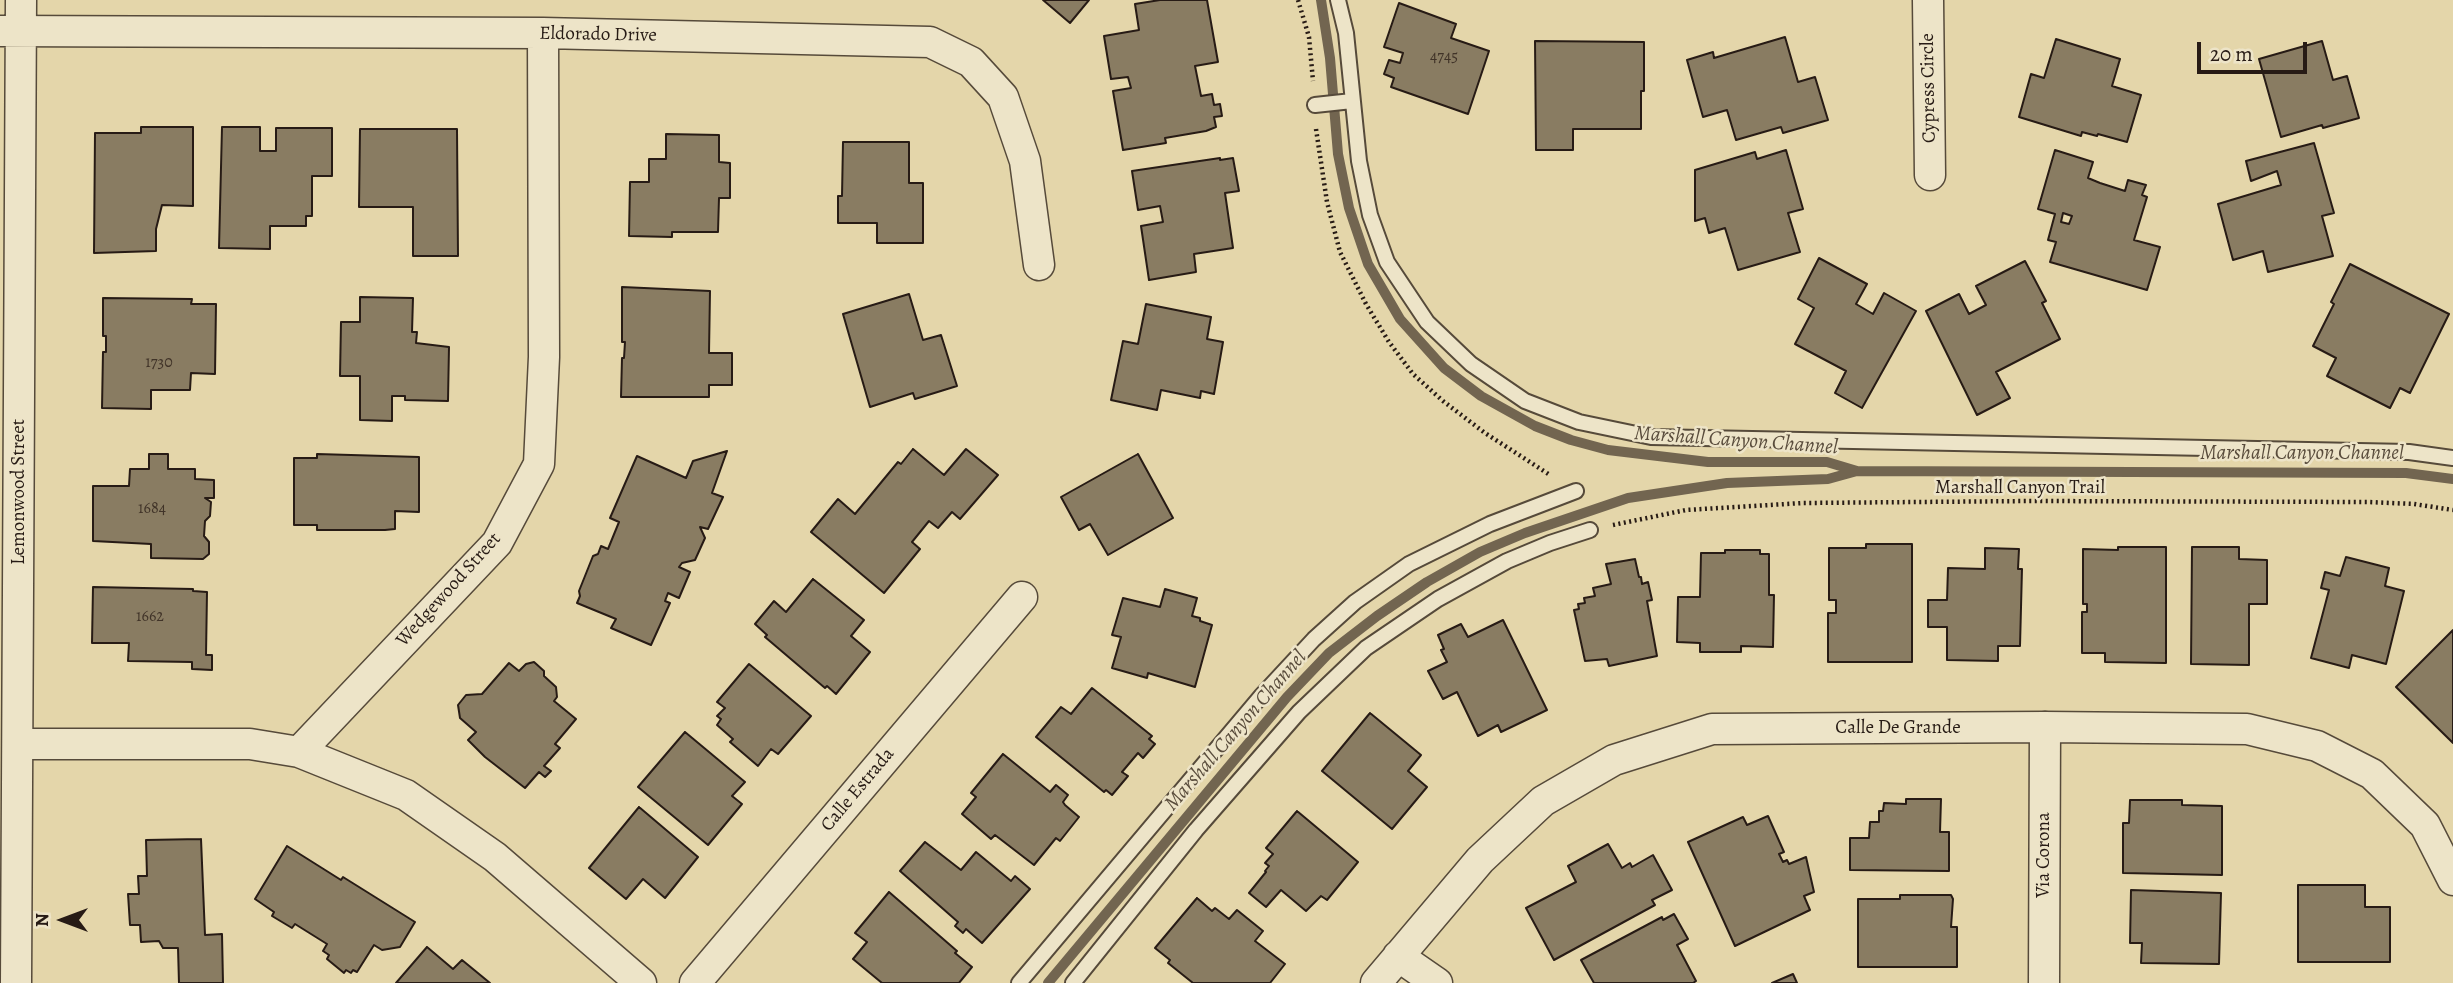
<!DOCTYPE html>
<style>
body{margin:0}
#map{position:relative;width:2453px;height:983px;overflow:hidden;background:#e4d6aa;font-family:Alegreya,serif}
canvas{display:block}
.north{position:absolute;left:28px;top:885px;width:70px;height:70px;-webkit-text-stroke:5px #ede4c8;paint-order:stroke;rotate:270deg;font-size:19px;font-weight:700;line-height:28px;text-align:center;color:#271b15}
.north::after{content:'';display:block;margin:auto;width:24px;height:32px;background:#271b15;clip-path:polygon(50% 0,100% 100%,50% 72%,0 100%)}
.scale{position:absolute;left:2197px;top:42px;width:110px;height:32px;box-sizing:border-box;border:4px solid #271b15;border-top:0;padding-left:9px;font-size:21px;line-height:24px;white-space:nowrap;color:#271b15;-webkit-text-stroke:5px #ede4c8;paint-order:stroke}
</style>
<div id="map">
<canvas width="2453" height="983"></canvas>
<div class="north">N</div>
<div class="scale">20 m</div>
</div>
<script>
const ctx = document.querySelector('canvas').getContext('2d');
ctx.lineJoin = 'round';
function toPath(rows) {
  const path = new Path2D();
  for (const r of rows) {
    path.moveTo(r[0], r[1]);
    for (let i = 2; i < r.length; i += 2) path.lineTo(r[i], r[i + 1]);
  }
  return path;
}
function trace(path, color, width, dash) {
  ctx.strokeStyle = color;
  ctx.lineWidth = width;
  ctx.lineCap = dash ? 'butt' : 'round';
  ctx.setLineDash(dash || []);
  ctx.stroke(path);
}
function fill(path, color) {
  ctx.fillStyle = color;
  ctx.fill(path, 'evenodd');
}
function write(font, color, halo, rows, align = 'center') {
  ctx.font = font + ' Alegreya,serif';
  ctx.lineWidth = 5;
  ctx.setLineDash([]);
  ctx.textBaseline = 'middle';
  ctx.strokeStyle = halo;
  ctx.fillStyle = color;
  for (const [text, x, y, turn = 0] of rows) {
    ctx.save();
    ctx.translate(x, y);
    ctx.rotate((+turn || 0) * Math.PI / 180);
    ctx.textAlign = isNaN(turn) ? turn : align;
    if (halo) ctx.strokeText(text, 0, 0);
    ctx.fillText(text, 0, 0);
    ctx.restore();
  }
}
trace(toPath([
 [1321,0,1330,58,1338,154,1349,208,1368,264,1400,319,1444,368,1481,396,1535,426,1571,440,1608,450,1708,462,1827,462,1857,471,2406,473,2453,479],
 [1048,983,1287,697,1329,653,1377,616,1427,582,1480,552,1525,533,1628,498,1727,483,1828,479,1857,471]
]), '#726550', 10);
const building = toPath([
 [1043,0,1089,0,1070,23,1043,0],
 [1160,0,1207,0,1218,62,1195,66,1201,96,1212,94,1214,105,1220,104,1222,116,1214,117,1216,127,1206,131,1165,138,1166,143,1123,150,1113,91,1131,88,1128,77,1111,79,1104,36,1139,30,1135,4,1160,0],
 [1399,3,1456,24,1451,38,1489,51,1468,114,1391,87,1394,78,1384,74,1389,60,1400,63,1403,53,1384,47,1399,3],
 [1785,37,1798,82,1815,77,1828,120,1783,133,1781,127,1736,140,1727,110,1703,117,1687,60,1713,52,1714,58,1785,37],
 [2056,39,2120,59,2112,86,2141,95,2127,142,2098,134,2097,136,2082,132,2081,136,2019,117,2031,74,2044,78,2056,39],
 [1535,41,1644,42,1644,91,1641,91,1641,129,1573,129,1573,150,1536,150,1535,41],
 [2322,41,2333,80,2347,76,2359,118,2323,128,2322,125,2281,137,2259,59,2322,41],
 [141,127,193,127,193,206,162,205,156,229,156,251,94,253,95,133,141,133,141,127],
 [222,127,260,127,260,151,276,151,276,128,332,128,332,176,312,176,312,216,306,216,306,226,270,226,270,249,219,248,222,127],
 [360,129,457,129,458,256,413,256,413,207,359,207,360,129],
 [666,134,719,135,719,162,730,163,730,198,719,198,718,232,672,232,672,237,629,236,630,182,649,182,649,159,666,159,666,134],
 [843,142,909,142,909,183,923,183,923,243,877,243,877,223,838,223,838,196,842,196,843,142],
 [2314,143,2334,213,2322,216,2333,256,2268,272,2263,251,2233,260,2218,204,2281,185,2277,171,2251,181,2246,161,2314,143],
 [1786,150,1803,209,1788,213,1800,252,1738,270,1725,228,1709,233,1705,218,1695,221,1695,170,1755,152,1757,159,1786,150],
 [2055,150,2093,162,2088,178,2100,183,2125,191,2128,180,2146,185,2142,195,2147,197,2134,240,2160,247,2147,290,2050,262,2056,242,2048,240,2055,214,2038,209,2055,150],
 [2063,213,2072,216,2069,224,2061,222,2063,213],
 [1220,158,1220,160,1233,158,1239,191,1225,193,1233,248,1194,254,1196,272,1149,280,1141,226,1163,222,1160,206,1138,210,1132,171,1220,158],
 [1819,258,1867,284,1856,304,1873,314,1884,293,1916,311,1862,408,1835,393,1846,371,1795,344,1814,308,1798,299,1819,258],
 [2025,261,2046,301,2042,303,2060,339,1996,372,2010,398,1977,415,1926,311,1959,294,1969,314,1986,305,1976,286,2025,261],
 [2350,264,2449,314,2410,393,2400,388,2390,408,2327,376,2336,358,2313,346,2334,304,2331,302,2350,264],
 [622,287,710,291,709,353,732,353,732,385,709,385,709,397,621,397,622,358,624,358,625,342,622,342,622,287],
 [909,294,923,340,941,335,957,386,915,399,913,393,870,407,843,314,909,294],
 [360,297,413,298,412,332,417,332,416,343,449,347,448,401,405,400,405,396,392,396,392,421,360,420,360,376,340,376,341,322,360,322,360,297],
 [103,298,192,299,191,304,216,304,215,374,191,373,190,390,151,390,151,409,102,408,103,352,106,352,106,336,103,336,103,298],
 [1146,304,1211,317,1207,339,1223,342,1214,394,1201,391,1200,398,1161,390,1157,410,1111,400,1123,341,1138,344,1146,304],
 [913,449,944,475,966,449,998,475,960,519,952,512,938,528,929,521,912,542,920,549,884,593,811,532,838,499,855,514,898,462,901,464,913,449],
 [727,451,712,493,723,497,708,529,700,527,705,538,695,560,682,563,679,567,690,572,679,598,668,593,665,601,670,603,651,645,611,628,616,619,577,603,580,596,579,591,593,556,598,554,601,546,608,549,619,522,610,518,637,456,686,478,693,461,727,451],
 [149,454,168,454,168,469,195,469,195,479,214,480,214,498,205,498,211,502,210,516,205,521,204,536,209,542,209,554,203,559,151,558,151,544,93,541,93,486,129,486,130,469,149,469,149,454],
 [317,454,419,457,419,512,395,511,395,529,385,530,317,530,317,525,294,525,294,458,317,458,317,454],
 [1138,454,1173,518,1108,555,1090,524,1079,530,1061,497,1138,454],
 [1866,544,1912,544,1912,662,1828,662,1828,613,1836,613,1836,600,1829,600,1829,548,1866,548,1866,544],
 [2118,547,2166,547,2166,663,2105,662,2105,653,2082,653,2082,612,2087,612,2087,604,2083,604,2083,549,2118,550,2118,547],
 [2192,547,2239,547,2239,559,2267,560,2267,604,2249,604,2249,665,2191,664,2192,547],
 [1985,548,2019,549,2018,569,2022,569,2020,646,1998,646,1998,661,1947,660,1947,627,1928,627,1928,600,1947,600,1948,568,1985,569,1985,548],
 [1725,550,1760,550,1760,554,1769,554,1769,595,1774,595,1773,647,1741,646,1741,652,1700,652,1700,643,1677,642,1678,597,1700,597,1701,553,1725,553,1725,550],
 [2346,557,2389,568,2385,586,2404,591,2386,664,2352,655,2349,668,2311,658,2329,590,2321,588,2325,572,2340,576,2346,557],
 [1635,559,1639,577,1641,577,1642,584,1648,582,1652,600,1647,601,1657,656,1609,666,1607,659,1585,661,1574,610,1579,609,1578,604,1585,603,1584,598,1595,596,1593,588,1611,584,1606,564,1635,559],
 [813,579,864,620,851,636,870,652,836,694,827,686,825,688,765,637,767,635,755,624,774,601,786,612,813,579],
 [93,587,193,589,193,591,207,592,206,655,212,655,212,670,192,669,192,662,128,661,129,643,92,643,93,587],
 [1165,589,1197,598,1192,616,1200,618,1200,621,1212,625,1195,687,1148,673,1147,678,1112,668,1121,637,1112,635,1123,598,1160,607,1165,589],
 [1503,620,1547,710,1501,732,1498,725,1478,736,1457,692,1443,699,1428,671,1447,662,1441,650,1444,649,1438,635,1461,624,1468,637,1503,620],
 [2453,630,2453,743,2396,687,2453,630],
 [534,662,544,671,544,676,556,687,557,697,554,701,576,719,555,744,560,748,544,766,551,771,545,777,539,772,525,788,485,757,468,740,476,732,460,718,458,705,466,695,482,694,509,663,519,671,526,664,534,662],
 [749,664,811,716,778,754,771,749,758,766,730,742,733,739,717,725,721,719,717,716,725,708,717,702,749,664],
 [1092,688,1152,736,1149,739,1155,744,1143,758,1138,753,1122,772,1128,776,1112,795,1106,790,1104,792,1036,737,1061,707,1071,714,1092,688],
 [1370,713,1421,755,1408,771,1427,787,1392,829,1322,771,1370,713],
 [685,732,745,782,732,796,742,804,708,845,638,787,685,732],
 [1003,754,1050,792,1056,785,1068,795,1063,802,1065,805,1079,817,1060,841,1056,838,1034,865,995,835,991,839,962,814,976,797,971,793,1003,754],
 [1906,799,1941,799,1940,832,1949,832,1949,871,1850,870,1850,838,1869,838,1870,822,1879,822,1879,811,1883,811,1884,803,1906,804,1906,799],
 [2130,800,2182,800,2182,805,2222,806,2222,875,2123,873,2123,823,2129,823,2130,800],
 [639,807,698,857,665,898,643,879,626,899,589,868,639,807],
 [1297,811,1358,862,1327,900,1321,896,1306,911,1281,890,1266,907,1249,893,1266,872,1265,871,1269,866,1265,863,1273,854,1266,848,1297,811],
 [1768,816,1784,852,1779,854,1783,862,1787,860,1789,864,1806,857,1814,892,1804,896,1810,910,1735,946,1688,842,1743,817,1747,825,1768,816],
 [201,839,205,935,222,934,223,983,179,983,178,948,163,948,159,941,141,942,140,925,130,925,128,894,139,894,138,876,147,876,146,840,201,839],
 [925,842,961,870,976,852,1011,881,1015,876,1030,889,982,943,966,929,963,933,955,926,958,922,900,871,925,842],
 [1608,844,1622,868,1630,863,1632,867,1653,855,1672,890,1652,900,1655,905,1554,960,1526,908,1576,882,1568,866,1608,844],
 [287,846,341,880,343,877,415,922,400,947,382,950,374,945,357,972,353,970,351,973,346,970,344,973,327,959,329,955,323,951,327,944,295,924,292,928,272,916,274,912,255,899,287,846],
 [2298,885,2365,885,2365,907,2390,907,2390,962,2298,962,2298,885],
 [2131,890,2221,893,2219,964,2141,963,2142,943,2130,943,2131,890],
 [889,892,957,951,955,953,972,967,959,983,882,983,853,959,867,942,855,933,889,892],
 [1900,895,1951,895,1953,899,1951,927,1957,927,1957,967,1858,967,1858,899,1900,899,1900,895],
 [1197,898,1212,911,1215,908,1229,919,1237,910,1263,931,1255,941,1285,964,1270,983,1193,983,1168,963,1170,960,1155,948,1197,898],
 [1674,914,1688,939,1677,945,1696,981,1693,983,1594,983,1581,960,1662,917,1663,920,1674,914],
 [427,947,453,969,462,960,490,983,396,983,427,947],
 [1793,974,1797,983,1772,983,1793,974]
]);
fill(building, '#897c62');
trace(building, '#271b15', 2);
const lane = toPath([
 [1338,0,1346,33,1359,161,1370,215,1387,262,1427,322,1471,364,1525,401,1579,422,1651,437,2409,452,2453,458],
 [1315,105,1352,101],
 [1019,983,1262,695,1314,639,1355,602,1409,564,1490,524,1576,491],
 [1073,983,1196,830,1299,712,1366,648,1438,599,1507,561,1550,543,1590,530]
]);
const street = toPath([
 [1928,0,1930,175],
 [0,31,543,33,930,42,971,62,1003,97,1025,161,1039,265],
 [18,744,250,744,299,752,497,543,539,464,544,357,543,33],
 [299,752,406,795,495,857,641,983],
 [1398,956,1437,983],
 [16,983,21,0],
 [695,983,1022,597],
 [1376,983,1480,860,1543,801,1614,760,1712,729,2045,727,2247,729,2317,746,2372,774,2425,825,2453,880],
 [2044,983,2045,727]
]);
trace(lane, '#564a3a', 18);
trace(street, '#564a3a', 33);
trace(toPath([
 [1298,0,1309,37,1313,81],
 [1316,129,1327,202,1340,252,1366,304,1389,342,1413,374,1443,401,1485,433,1550,475],
 [1613,525,1686,510,1803,503,2032,501,2368,502,2414,504,2453,510]
]), '#271b15', 4.5, [2, 3.5]);
trace(lane, '#ede4c8', 14);
trace(street, '#ede4c8', 30);
write('16px', '#403328', null, [
 ["4745",1444,57],
 ["1730",159,363],
 ["1684",152,509],
 ["1662",150,617]
]);
write('19px', '#271b15', '#ede4c8', [
 ["Eldorado Drive",598,35,1],
 ["Cypress Circle",1929,88,-91],
 ["Marshall Canyon Trail",2020,488],
 ["Lemonwood Street",19,492,-90],
 ["Wedgewood Street",449,590,-48],
 ["Calle De Grande",1898,728],
 ["Calle Estrada",858,790,-50],
 ["Via Corona",2044,855,-90]
]);
write('italic 21px', '#594c3c', '#ede4c8', [
 ["Marshall Canyon Channel",1736,441,4],
 ["Marshall Canyon Channel",2302,454],
 ["Marshall Canyon Channel",1236,731,-49]
]);
</script>
